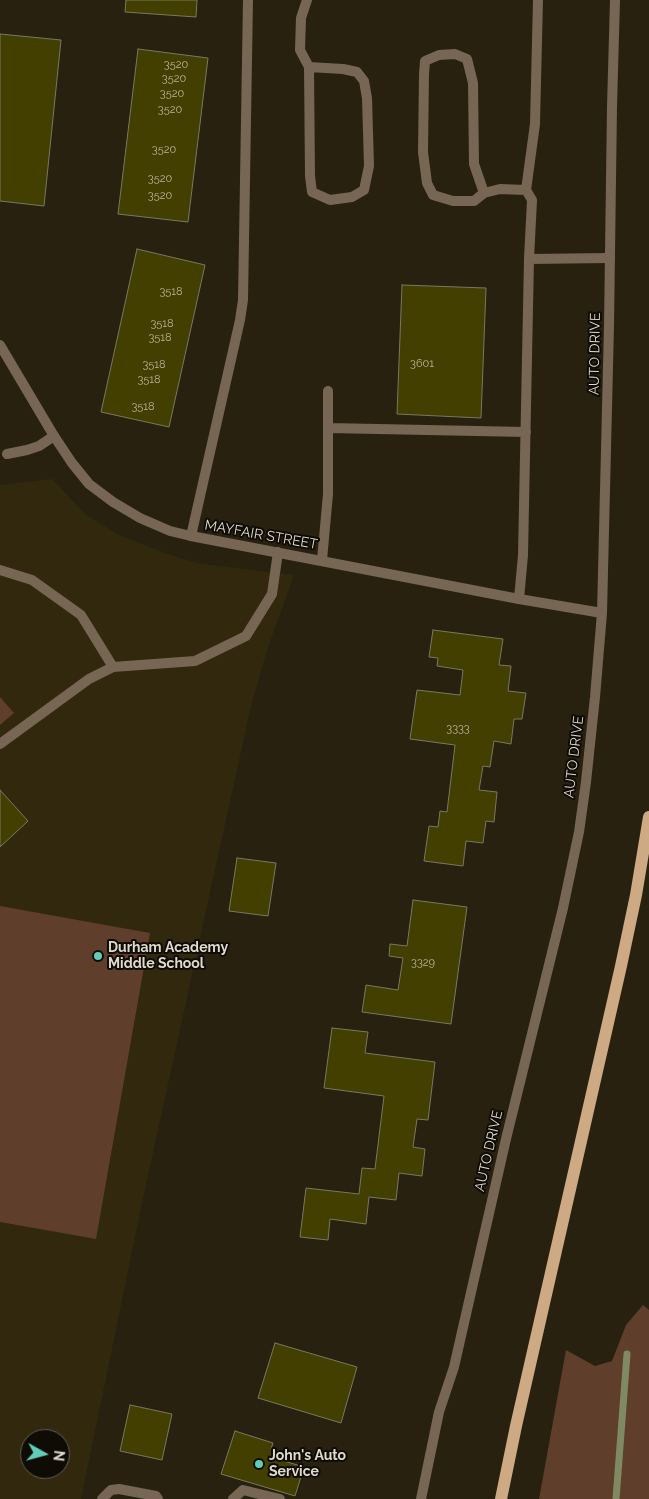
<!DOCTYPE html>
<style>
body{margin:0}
#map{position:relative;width:649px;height:1499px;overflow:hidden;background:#29210f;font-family:Raleway,sans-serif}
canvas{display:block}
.north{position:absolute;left:20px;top:1429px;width:50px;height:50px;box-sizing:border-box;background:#0f0b05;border:1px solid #625e55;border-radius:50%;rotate:97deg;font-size:14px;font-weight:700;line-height:20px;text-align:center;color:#dfdace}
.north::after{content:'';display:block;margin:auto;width:18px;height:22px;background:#5eceb8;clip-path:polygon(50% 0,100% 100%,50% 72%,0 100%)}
</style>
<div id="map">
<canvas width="649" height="1499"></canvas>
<div class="north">N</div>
</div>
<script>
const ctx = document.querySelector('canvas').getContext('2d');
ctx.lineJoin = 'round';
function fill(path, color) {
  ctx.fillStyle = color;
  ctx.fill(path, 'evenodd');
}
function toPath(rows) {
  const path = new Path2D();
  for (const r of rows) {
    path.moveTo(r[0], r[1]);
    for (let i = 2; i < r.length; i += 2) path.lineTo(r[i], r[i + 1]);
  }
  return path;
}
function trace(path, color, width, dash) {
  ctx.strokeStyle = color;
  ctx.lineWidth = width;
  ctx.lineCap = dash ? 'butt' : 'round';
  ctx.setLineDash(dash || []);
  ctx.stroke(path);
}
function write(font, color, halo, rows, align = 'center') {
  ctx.font = font + ' Raleway,sans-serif';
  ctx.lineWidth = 4;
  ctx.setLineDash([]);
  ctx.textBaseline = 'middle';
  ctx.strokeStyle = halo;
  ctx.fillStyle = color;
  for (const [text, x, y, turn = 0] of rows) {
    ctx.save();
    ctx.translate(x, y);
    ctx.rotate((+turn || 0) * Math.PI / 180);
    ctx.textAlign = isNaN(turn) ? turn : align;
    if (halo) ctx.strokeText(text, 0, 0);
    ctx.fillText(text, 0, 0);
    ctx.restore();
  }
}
fill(toPath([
 [52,479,86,515,119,535,162,552,196,563,294,575,268,647,250,710,142,1203,81,1499,0,1499,0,485],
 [30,1439,60,1439,60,1469,30,1469]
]), '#32280e');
fill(toPath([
 [0,697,14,713,0,725],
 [0,906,150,933,96,1239,0,1222],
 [643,1305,649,1310,649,1499,539,1499,566,1350,595,1366,612,1361,626,1325]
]), '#5f3e2c');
trace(toPath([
 [616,1499,627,1354]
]), '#808a62', 7);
const building = toPath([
 [126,0,197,0,196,17,125,12,126,0],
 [0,34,61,40,44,206,0,201,0,34],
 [138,49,208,58,188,222,118,214,138,49],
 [137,249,205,265,169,427,101,412,137,249],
 [402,285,486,288,481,418,397,414,402,285],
 [433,630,503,639,499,665,511,666,508,691,526,693,522,719,514,719,511,744,494,741,490,767,483,766,479,790,497,792,494,822,486,821,483,843,466,841,463,866,424,861,429,826,438,827,440,811,447,812,455,745,410,739,417,690,460,695,463,670,437,666,438,658,429,657,433,630],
 [0,790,28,821,0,847,0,790],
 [237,858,276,863,268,916,229,911,237,858],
 [413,900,467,907,451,1024,362,1012,366,985,398,990,403,958,389,956,390,944,407,946,413,900],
 [332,1028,368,1032,365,1053,435,1062,428,1120,417,1119,413,1147,425,1149,422,1176,399,1173,396,1200,369,1197,366,1224,330,1219,328,1240,300,1237,306,1188,359,1194,362,1168,375,1169,384,1096,324,1088,332,1028],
 [275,1343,357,1367,341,1423,258,1398,275,1343],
 [130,1405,172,1414,162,1460,120,1451,130,1405],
 [235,1431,273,1443,271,1449,287,1454,284,1461,304,1467,295,1496,221,1474,235,1431]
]);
fill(building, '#433f00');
trace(building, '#797862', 1);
trace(toPath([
 [307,0,301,18,300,50,309,67,310,176,312,192,330,200,352,197,364,190,369,166,367,98,364,81,357,72,343,69,309,67],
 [526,190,535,124,538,0],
 [484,193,474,201,453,201,433,195,427,183,423,152,424,74,425,61,439,55,455,54,467,59,473,83,474,164,484,193,500,189,526,190,532,200,529,259],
 [328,428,526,432],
 [7,454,27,450,39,446,54,436],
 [191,536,240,320,243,300,248,0],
 [322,560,328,494,328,391],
 [0,570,32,580,81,615,113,667],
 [519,599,523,555,529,259,610,258],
 [0,744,89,679,113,667,195,661,246,636,272,594,278,552],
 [102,1499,111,1490,119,1489,156,1496,158,1499],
 [233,1499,243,1490,280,1499]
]), '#776654', 10);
trace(toPath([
 [0,345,54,436,72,463,89,484,113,502,140,518,170,531,191,536,519,599,602,613],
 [421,1499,439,1412,454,1367,506,1139,563,908,579,832,586,782,595,697,602,613,609,326,612,106,615,0]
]), '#776654', 10);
trace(toPath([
 [501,1499,516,1426,621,966,636,895,649,817]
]), '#cdaa84', 12);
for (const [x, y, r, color] of [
 [98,956,5,"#5eceb8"],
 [259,1464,5,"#5eceb8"]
]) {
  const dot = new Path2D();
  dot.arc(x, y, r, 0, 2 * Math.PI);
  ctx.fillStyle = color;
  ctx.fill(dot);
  trace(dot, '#0f0b05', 2);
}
write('11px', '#b8b39a', null, [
 ["3520",176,65],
 ["3520",174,79],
 ["3520",172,94],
 ["3520",170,110],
 ["3520",164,150],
 ["3520",160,179],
 ["3520",160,196],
 ["3518",171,292],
 ["3518",162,324],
 ["3518",160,338],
 ["3601",422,364],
 ["3518",154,365],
 ["3518",149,380],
 ["3518",143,407],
 ["3333",458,729],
 ["3329",423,963]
]);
write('14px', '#dfdace', '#0f0b05', [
 ["AUTO DRIVE",595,354,-89],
 ["MAYFAIR STREET",261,535,10],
 ["AUTO DRIVE",574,757,-83],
 ["AUTO DRIVE",489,1151,-77]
]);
write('bold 14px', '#dfdace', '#0f0b05', [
 ["Durham Academy",108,948],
 ["Middle School",108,964],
 ["John's Auto",269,1456],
 ["Service",269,1472]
], 'left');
</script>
